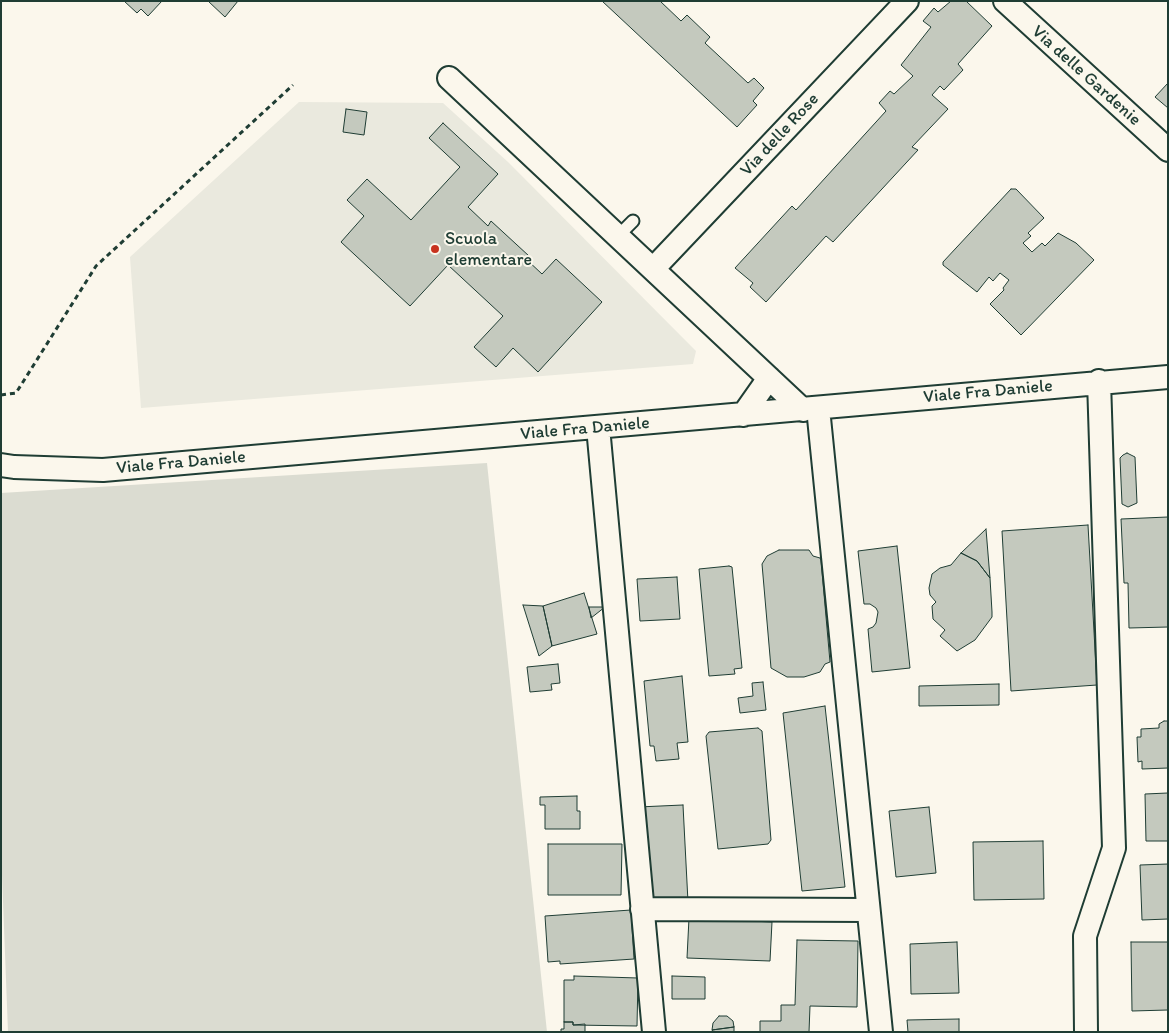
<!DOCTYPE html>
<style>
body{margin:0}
#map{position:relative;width:1169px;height:1033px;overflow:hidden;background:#fbf7ec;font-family:Itim,sans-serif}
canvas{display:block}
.frame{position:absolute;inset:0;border:2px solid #1f3d34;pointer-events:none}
</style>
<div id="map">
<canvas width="1169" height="1033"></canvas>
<div class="frame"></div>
</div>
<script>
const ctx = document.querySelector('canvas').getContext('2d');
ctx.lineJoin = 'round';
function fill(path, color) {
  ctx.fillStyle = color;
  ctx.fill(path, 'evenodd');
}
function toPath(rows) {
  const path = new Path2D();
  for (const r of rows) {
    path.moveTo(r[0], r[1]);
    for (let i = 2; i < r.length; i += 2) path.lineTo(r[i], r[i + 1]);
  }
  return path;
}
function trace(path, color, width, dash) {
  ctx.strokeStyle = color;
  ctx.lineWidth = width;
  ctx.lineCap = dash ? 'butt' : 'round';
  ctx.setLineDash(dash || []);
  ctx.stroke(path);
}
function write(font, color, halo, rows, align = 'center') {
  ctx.font = font + ' Itim,sans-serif';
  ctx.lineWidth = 4;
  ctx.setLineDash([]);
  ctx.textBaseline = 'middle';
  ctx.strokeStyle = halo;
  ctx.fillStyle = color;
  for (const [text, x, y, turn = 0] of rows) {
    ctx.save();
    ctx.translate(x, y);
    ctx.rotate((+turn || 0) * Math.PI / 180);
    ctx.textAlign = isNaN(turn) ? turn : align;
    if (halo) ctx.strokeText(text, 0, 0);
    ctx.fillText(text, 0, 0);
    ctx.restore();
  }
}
fill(toPath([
 [299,102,443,103,508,162,696,351,693,364,141,408,130,257]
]), '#eae9de');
fill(toPath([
 [487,463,547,1032,8,1032,1,849,1,493]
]), '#dbdcd1');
const building = toPath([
 [124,1,162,1,148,16,141,9,137,13,124,1],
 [208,1,238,1,225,17,208,1],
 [602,1,660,1,681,21,687,15,710,37,705,43,748,83,754,78,764,88,753,101,757,105,737,127,602,1],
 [951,1,966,1,992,26,958,64,963,70,944,90,940,86,932,95,948,109,912,147,918,150,833,242,826,236,766,302,750,287,753,283,735,268,792,206,796,210,886,111,879,103,890,91,894,94,913,76,901,65,931,27,923,21,934,8,938,12,951,1],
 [1168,83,1168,108,1155,97,1168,83],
 [346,109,367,112,364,135,343,132,346,109],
 [443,123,498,174,468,207,488,226,491,221,529,256,526,259,542,274,556,259,602,302,538,372,513,348,496,367,474,347,503,316,448,265,410,306,341,242,364,216,347,200,367,179,411,220,460,167,429,138,443,123],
 [1011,189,1016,189,1044,218,1028,233,1031,236,1023,243,1032,252,1042,243,1045,246,1058,233,1076,243,1094,260,1021,335,990,304,1004,290,1003,288,1009,280,1000,273,993,281,989,277,977,292,943,265,943,262,1011,189],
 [1127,453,1135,457,1137,503,1128,507,1122,504,1120,458,1123,455,1127,453],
 [1168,517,1168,627,1129,628,1128,583,1124,583,1121,519,1168,517],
 [1088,525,1097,685,1011,691,1002,531,1088,525],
 [986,529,990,578,977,561,961,553,986,529],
 [897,546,910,668,872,672,868,629,873,627,876,623,878,612,876,608,870,604,864,604,858,551,897,546],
 [779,550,809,550,813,556,820,558,821,560,830,662,825,664,820,672,804,677,787,677,771,668,762,564,767,556,779,550],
 [961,553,977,561,990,578,992,612,992,617,975,640,957,651,940,636,945,630,933,619,932,606,936,602,930,595,929,588,932,574,940,568,951,565,961,553],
 [729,566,732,567,742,668,734,669,735,674,709,676,699,569,729,566],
 [677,577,680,619,640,621,637,579,677,577],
 [584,593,597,634,552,646,543,606,584,593],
 [523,605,543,606,552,646,539,656,523,605],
 [589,607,605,607,591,618,589,607],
 [558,664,560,683,551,684,552,690,530,692,527,667,558,664],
 [682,676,688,742,677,743,679,759,656,761,654,746,650,746,644,681,682,676],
 [763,682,766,710,740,713,738,698,753,696,752,683,763,682],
 [999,684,999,705,919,706,919,686,999,684],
 [825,706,845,887,802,891,783,713,825,706],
 [1164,721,1168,721,1168,768,1142,769,1142,761,1138,762,1137,737,1141,737,1141,729,1159,728,1159,724,1164,721],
 [758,728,762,731,771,840,768,844,718,849,706,736,709,732,758,728],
 [1168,793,1168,841,1146,841,1145,794,1168,793],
 [577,796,577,811,580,811,580,829,545,829,545,805,540,805,540,797,577,796],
 [683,805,688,902,644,905,638,807,683,805],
 [929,807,936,873,896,877,889,811,929,807],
 [1043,841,1044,899,974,900,973,842,1043,841],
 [548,844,622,844,621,895,548,895,548,844],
 [1168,864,1168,919,1142,920,1140,865,1168,864],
 [631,910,634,959,560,964,560,961,548,962,545,916,631,910],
 [689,918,772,922,770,961,687,958,689,918],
 [797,940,858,941,857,1007,810,1006,809,1032,760,1032,760,1021,781,1021,781,1005,795,1005,797,940],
 [957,942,959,993,911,994,910,944,957,942],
 [1131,942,1168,942,1168,1010,1132,1011,1131,942],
 [574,976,638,978,637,1026,573,1025,573,1022,564,1022,564,980,574,980,574,976],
 [672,976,705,977,705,999,672,999,672,976],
 [719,1016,727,1016,733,1021,734,1027,712,1030,713,1023,719,1016],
 [959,1019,959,1032,908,1032,907,1020,959,1019],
 [564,1022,573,1022,573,1025,585,1024,585,1032,561,1032,561,1029,564,1029,564,1022],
 [734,1027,734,1032,713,1032,712,1030,734,1027]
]);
fill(building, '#c4c9be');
trace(building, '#1f3d34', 1);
const lane = toPath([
 [618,236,633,221]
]);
const street = toPath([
 [1005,1,1168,150],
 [449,78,803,410],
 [653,269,907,1],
 [818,408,881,1032],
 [743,415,769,378],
 [598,427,654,1032],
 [1,465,14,467,103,470,1168,377],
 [642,909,868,910],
 [1086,1032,1085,936,1114,848,1099,381]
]);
trace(lane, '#1f3d34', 15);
trace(street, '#1f3d34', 26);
trace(toPath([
 [1,395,16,393,96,266,293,85]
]), '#1f3d34', 3, [5, 4]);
trace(lane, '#fbf7ec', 11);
trace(street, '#fbf7ec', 22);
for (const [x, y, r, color] of [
 [435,249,5,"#c8321e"]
]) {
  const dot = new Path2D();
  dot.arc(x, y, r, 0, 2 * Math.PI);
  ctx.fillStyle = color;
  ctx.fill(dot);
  trace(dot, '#fbf7ec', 2);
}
write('18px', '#1f3d34', '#fbf7ec', [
 ["Via delle Gardenie",1086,76,42],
 ["Via delle Rose",780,135,-47],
 ["Viale Fra Daniele",988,392,-5],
 ["Viale Fra Daniele",585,429,-5],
 ["Viale Fra Daniele",181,463,-5]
]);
write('18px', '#1f3d34', '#fbf7ec', [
 ["Scuola",445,239],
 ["elementare",445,260]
], 'left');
</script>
